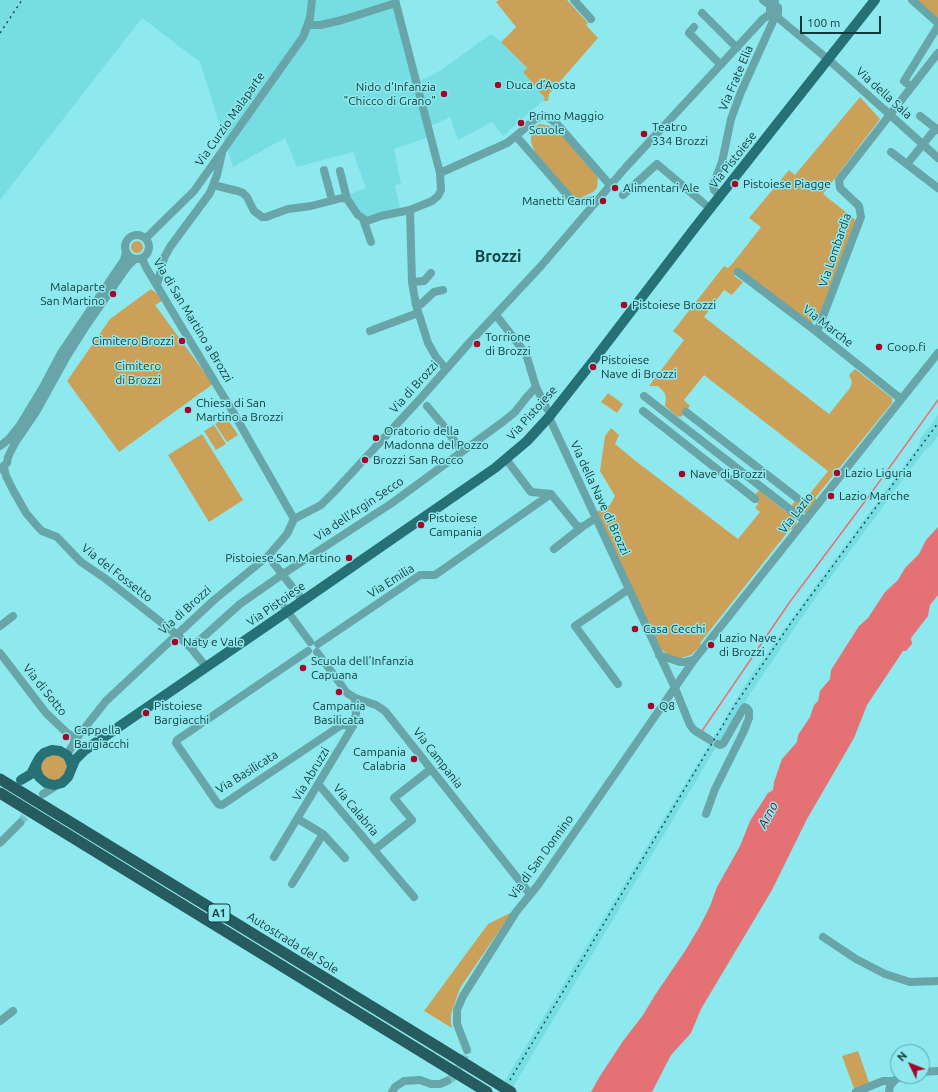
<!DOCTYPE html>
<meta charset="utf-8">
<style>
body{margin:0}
#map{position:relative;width:938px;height:1092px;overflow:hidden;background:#8ee9ee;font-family:Ubuntu,sans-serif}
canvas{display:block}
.north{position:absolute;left:890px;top:1044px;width:40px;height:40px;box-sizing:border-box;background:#8ee9ee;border:1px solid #5ca3a6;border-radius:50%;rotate:313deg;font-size:11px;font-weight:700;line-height:16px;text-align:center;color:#12393b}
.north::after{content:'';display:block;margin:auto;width:14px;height:18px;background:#a4062a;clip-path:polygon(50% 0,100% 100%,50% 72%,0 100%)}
.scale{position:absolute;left:800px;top:16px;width:81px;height:18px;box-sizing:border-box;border:2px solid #12393b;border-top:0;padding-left:5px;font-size:12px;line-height:14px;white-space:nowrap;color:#12393b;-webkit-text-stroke:3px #8ee9ee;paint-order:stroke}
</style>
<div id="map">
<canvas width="938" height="1092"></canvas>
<div class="north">N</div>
<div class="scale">100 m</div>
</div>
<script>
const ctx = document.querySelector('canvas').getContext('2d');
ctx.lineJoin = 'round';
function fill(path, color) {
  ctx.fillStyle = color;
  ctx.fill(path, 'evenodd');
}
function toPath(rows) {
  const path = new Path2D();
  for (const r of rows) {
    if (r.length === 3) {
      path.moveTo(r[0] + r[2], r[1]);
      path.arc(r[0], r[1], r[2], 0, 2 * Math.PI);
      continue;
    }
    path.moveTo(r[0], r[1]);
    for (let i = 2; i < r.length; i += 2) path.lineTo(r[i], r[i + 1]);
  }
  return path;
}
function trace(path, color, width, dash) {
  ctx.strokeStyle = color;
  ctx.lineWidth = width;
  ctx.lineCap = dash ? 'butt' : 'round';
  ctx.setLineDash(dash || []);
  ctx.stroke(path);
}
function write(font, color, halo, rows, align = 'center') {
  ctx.font = font + ' Ubuntu,sans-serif';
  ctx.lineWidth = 3;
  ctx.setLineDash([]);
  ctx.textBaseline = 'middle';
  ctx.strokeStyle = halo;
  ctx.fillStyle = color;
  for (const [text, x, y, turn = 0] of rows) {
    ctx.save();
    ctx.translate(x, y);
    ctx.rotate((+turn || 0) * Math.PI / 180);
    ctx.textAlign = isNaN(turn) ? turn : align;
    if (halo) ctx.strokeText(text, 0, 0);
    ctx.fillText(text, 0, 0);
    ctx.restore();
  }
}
fill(toPath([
 [0,0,398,0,432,136,394,149,401,184,395,185,400,209,365,218,348,195,366,188,353,152,297,167,285,138,233,167,200,62,142,18,0,200],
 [491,34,501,42,527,69,523,72,546,98,503,136,492,122,458,140,450,117,431,126,421,80,435,74],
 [938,415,938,436,931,446,925,450,811,604,756,685,724,734,510,1092,498,1092,748,680,805,600,919,445,920,439]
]), '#76dee3');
fill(toPath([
 [499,0,567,0,588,23,586,25,598,38,549,94,548,101,543,101,545,98,523,72,527,68,501,42,516,27,496,2],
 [917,0,938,0,938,19],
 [860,97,880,119,823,194,857,221,818,320,814,322,809,323,740,269,734,276,743,282,732,295,724,290,704,317,829,414,850,388,852,382,849,375,855,369,892,398,892,403,815,498,817,500,806,513,802,513,798,511,794,517,797,523,795,527,792,530,790,529,700,643,701,645,691,655,681,658,672,657,659,648,596,512,610,505,615,496,600,471,605,436,611,428,619,435,615,444,637,462,738,539,760,512,755,508,758,504,754,496,759,490,786,512,797,499,804,499,808,496,828,471,704,375,684,400,690,406,681,417,677,416,665,406,666,398,664,392,658,386,649,386,684,340,673,331,724,266,728,268,733,263,761,227,749,218,789,170,795,175],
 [539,124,551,126,560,133,598,177,597,188,593,192,580,198,572,195,535,152,531,142,531,135,532,130],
 [137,247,6],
 [151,289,159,295,162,301,155,305,213,384,119,452,67,381,110,319],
 [608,393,623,404,617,413,601,402],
 [226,417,238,435,227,442,215,424],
 [214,425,226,444,216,450,204,431],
 [202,434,243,500,209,522,168,455],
 [57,754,65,759,67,767,62,778,50,781,41,773,40,764,49,755],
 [512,912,460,988,451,1014,451,1023,452,1028,424,1011,488,924],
 [858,1051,870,1085,855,1091,842,1056]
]), '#cba159');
fill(toPath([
 [938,527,938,595,930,605,928,616,911,638,912,644,906,651,903,651,867,705,854,738,807,819,772,890,701,1009,691,1033,671,1055,652,1092,591,1092,600,1076,623,1041,643,1015,655,995,685,951,700,926,710,906,717,887,740,846,750,821,768,793,773,790,774,782,782,759,797,742,798,735,810,717,814,705,818,701,820,691,830,679,831,670,859,626,868,618,885,592,898,580,905,568,919,554,926,540]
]), '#e47275');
trace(toPath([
 [702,731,789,603,869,496,938,400]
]), '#e47275', 1.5);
trace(toPath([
 [20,823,32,808],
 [447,1081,452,1078,463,1061,467,1050]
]), '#75c6ca', 8, [8, 4]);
trace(toPath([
 [574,0,591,19],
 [763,0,771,6],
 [912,0,938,23],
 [774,5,778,7,778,13,777,18,774,19,771,17,770,13,770,8,774,5,775,0],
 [702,13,737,48],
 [777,17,824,56],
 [308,25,321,25,342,20,396,3],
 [694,27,689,33,721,65],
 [829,60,938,158],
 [911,87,904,81,938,26],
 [920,116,938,130],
 [516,136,570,198,576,201,581,202,597,200],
 [891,152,938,188],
 [907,164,936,128],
 [324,170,332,200],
 [340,171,347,199],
 [440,173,507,143,516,136,535,119,543,116,547,117,556,123,610,185],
 [213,185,238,191,243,193,247,197,254,211,262,217,266,217,288,209,311,206,342,198,347,199,358,215,367,221,381,216,410,210,432,201,438,196,441,190,440,173,395,0],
 [717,193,714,190,713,185,722,162,731,119,741,92,774,19],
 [623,195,657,164,707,206],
 [410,210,412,282,416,305,428,343,436,357,446,369],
 [363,219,371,242],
 [137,247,12],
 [146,238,194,191,303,37,310,18,312,0],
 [142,259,147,269,178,321,233,412,294,519],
 [738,272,817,332,901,399],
 [412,282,424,281,431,273],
 [157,285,164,258,170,247,210,193,217,175,222,153],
 [416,305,421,304,434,292,443,290],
 [496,315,526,354,536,387,547,409],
 [370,331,418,313],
 [817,332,861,217,859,206,840,188,839,180,938,53],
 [644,396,805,521],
 [427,406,442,424,462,451],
 [643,411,755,499],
 [686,412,797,498],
 [549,417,675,688,690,725,694,730,710,740],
 [0,446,9,439,20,425,43,387,61,353,124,260,126,252],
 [506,459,531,492,551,494,577,526,582,527,596,518],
 [4,467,6,476,13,490,26,513,38,527,42,531,57,537,81,562,106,579,176,634,191,648,203,663],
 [0,469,7,463,8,457,15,443,36,412,67,356,84,329,127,267,134,260],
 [554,549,582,527],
 [268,556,300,597],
 [285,608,310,642],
 [0,626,13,616],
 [318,644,420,575,435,575,551,494],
 [191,648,240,604,283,574,392,503,504,421,515,412,526,398,536,387],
 [308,651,177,740,176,743,218,804,222,805,337,728,341,725,353,726],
 [317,652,347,693,355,698,376,705,385,711,530,894],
 [0,653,46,713,66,732,76,739],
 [659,655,680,662,685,662,694,660],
 [618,684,575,626,629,589],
 [67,755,76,739,106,701,214,600,268,556,287,534,294,519,321,505,334,492,420,399,470,342,541,266,626,167,763,19,770,14],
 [319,785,374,850,412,820,394,798,431,769],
 [43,794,59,784],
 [706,814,715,789,743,733,749,718,749,711,747,708,745,707,743,709,723,744,720,745,718,744],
 [298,819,323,834,345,858],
 [0,843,20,823],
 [374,850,414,897],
 [274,857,353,726,356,714,355,698],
 [292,884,323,834],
 [823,937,856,959,885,974,910,982,938,981],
 [0,1021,13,1011],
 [467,1050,457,1024,457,1010,463,996,516,912,538,885,694,660,938,353],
 [922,1072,938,1071],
 [392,1092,395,1087,404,1081,420,1080,431,1084,440,1084,447,1081],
 [856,1092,883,1081,894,1081],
 [889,1092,890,1086,894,1081,901,1076]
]), '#67a5a8', 8);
trace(toPath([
 [72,767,70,760,67,755,60,751,52,750,44,753,40,757,37,762,36,769,39,777,46,783,54,785,62,783,68,777,75,760,85,750,288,611,495,468,527,441,549,417,590,365,697,225,875,0],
 [21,780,31,774,36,764]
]), '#267175', 10);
trace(toPath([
 [0,779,438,1047],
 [0,793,430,1057]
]), '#265c5f', 11);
trace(toPath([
 [0,33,22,0],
 [510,1080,735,705,793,620,938,423]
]), '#1f4c4e', 1.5, [2, 4]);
trace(toPath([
 [438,1047,511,1092],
 [430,1057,487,1092]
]), '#265c5f', 11);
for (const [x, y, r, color] of [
 [498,85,4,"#a4062a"],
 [444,94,4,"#a4062a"],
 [521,123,4,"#a4062a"],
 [644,134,4,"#a4062a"],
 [735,184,4,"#a4062a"],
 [615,188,4,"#a4062a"],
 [603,201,4,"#a4062a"],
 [113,294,4,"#a4062a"],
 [624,305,4,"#a4062a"],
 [182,341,4,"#a4062a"],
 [477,344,4,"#a4062a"],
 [879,347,4,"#a4062a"],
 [593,367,4,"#a4062a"],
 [188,410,4,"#a4062a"],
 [376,438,4,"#a4062a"],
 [365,460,4,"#a4062a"],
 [837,473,4,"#a4062a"],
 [682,474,4,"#a4062a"],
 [831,496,4,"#a4062a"],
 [421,525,4,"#a4062a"],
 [349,558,4,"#a4062a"],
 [635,629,4,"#a4062a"],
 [175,642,4,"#a4062a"],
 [711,645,4,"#a4062a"],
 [303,668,4,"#a4062a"],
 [339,692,4,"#a4062a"],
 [651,706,4,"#a4062a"],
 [146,713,4,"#a4062a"],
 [66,737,4,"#a4062a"],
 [414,759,4,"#a4062a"]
]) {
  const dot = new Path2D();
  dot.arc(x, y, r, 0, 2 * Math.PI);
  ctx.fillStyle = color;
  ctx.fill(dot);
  trace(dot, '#8ee9ee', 1.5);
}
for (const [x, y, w] of [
 [219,913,22]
]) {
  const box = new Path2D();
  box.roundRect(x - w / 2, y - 9, w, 18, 3);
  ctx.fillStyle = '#8ee9ee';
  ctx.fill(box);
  trace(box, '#12393b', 1);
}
write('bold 11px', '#12393b', null, [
 ["A1",219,913]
]);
write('12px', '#12393b', '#8ee9ee', [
 ["Via Frate Elia",736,78,-67],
 ["Via della Sala",884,93,42],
 ["Via Curzio Malaparte",230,119,-55],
 ["Via Pistoiese",733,160,-52],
 ["Via Lombardia",835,250,-71],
 ["Via di San Martino a Brozzi",193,320,59],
 ["Via Marche",828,326,38],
 ["Via di Brozzi",414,387,-48],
 ["Via Pistoiese",532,413,-48],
 ["Via della Nave di Brozzi",600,498,65],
 ["Via dell'Argin Secco",359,509,-34],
 ["Via Lazio",796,513,-52],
 ["Via del Fossetto",117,573,38],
 ["Via Emilia",391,581,-32],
 ["Via Pistoiese",276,604,-35],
 ["Via di Brozzi",185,610,-42],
 ["Via di Sotto",45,690,51],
 ["Via Campania",438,758,52],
 ["Via Basilicata",247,772,-32],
 ["Via Abruzzi",311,774,-59],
 ["Via Calabria",356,810,50],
 ["Via di San Donnino",541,857,-54],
 ["Autostrada del Sole",293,943,32]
]);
write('12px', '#12393b', '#8ee9ee', [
 ["Duca d’Aosta",506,85],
 ["Nido d'Infanzia",436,87,"right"],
 ["\"Chicco di Grano\"",436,101,"right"],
 ["Primo Maggio",529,116],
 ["Scuole",529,130],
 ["Teatro",652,127],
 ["334 Brozzi",652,141],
 ["Pistoiese Piagge",743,184],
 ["Alimentari Ale",623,188],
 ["Manetti Carni",595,201,"right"],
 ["Malaparte",105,287,"right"],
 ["San Martino",105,301,"right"],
 ["Pistoiese Brozzi",632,305],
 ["Torrione",485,337],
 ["di Brozzi",485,351],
 ["Cimitero Brozzi",174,341,"right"],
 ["Coop.fi",887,347],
 ["Pistoiese",601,360],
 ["Nave di Brozzi",601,374],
 ["Chiesa di San",196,403],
 ["Martino a Brozzi",196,417],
 ["Oratorio della",384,431],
 ["Madonna del Pozzo",384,445],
 ["Brozzi San Rocco",373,460],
 ["Lazio Liguria",845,473],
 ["Nave di Brozzi",690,474],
 ["Lazio Marche",839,496],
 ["Pistoiese",429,518],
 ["Campania",429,532],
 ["Pistoiese San Martino",341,558,"right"],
 ["Casa Cecchi",643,629],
 ["Lazio Nave",719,638],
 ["di Brozzi",719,652],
 ["Naty e Vale",183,642],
 ["Scuola dell’Infanzia",311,661],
 ["Capuana",311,675],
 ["Pistoiese",154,706],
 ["Bargiacchi",154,720],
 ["Campania",339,706,"center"],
 ["Basilicata",339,720,"center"],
 ["Q8",659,706],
 ["Cappella",74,730],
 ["Bargiacchi",74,744],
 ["Campania",406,752,"right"],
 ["Calabria",406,766,"right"]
], 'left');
write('12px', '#553d10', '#8ee9ee', [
 ["Cimitero",138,366],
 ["di Brozzi",138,380]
]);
write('italic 13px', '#7a1021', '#8ee9ee', [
 ["Arno",768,815,-62]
]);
write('bold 16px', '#114447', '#8ee9ee', [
 ["Brozzi",498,257]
]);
</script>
